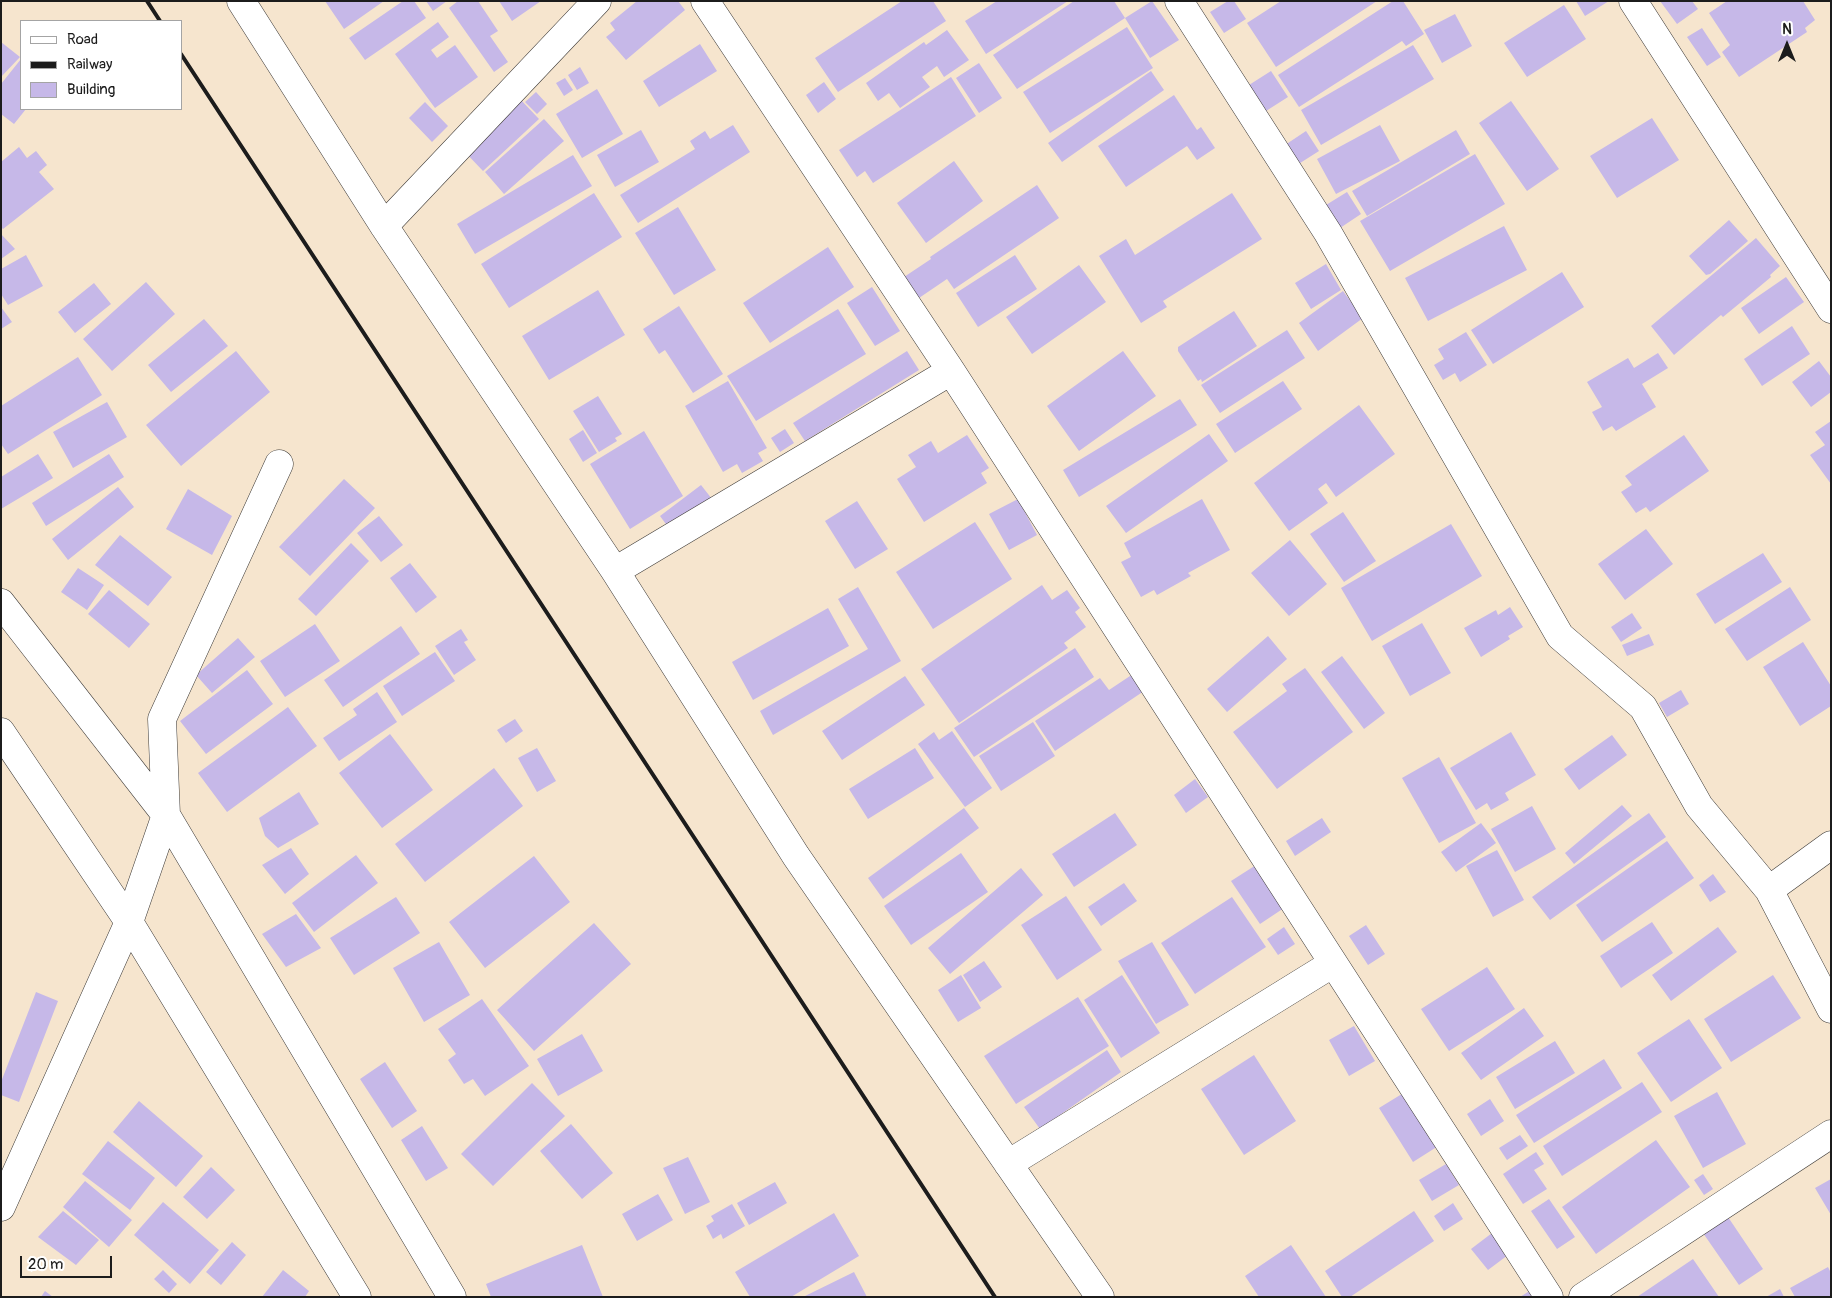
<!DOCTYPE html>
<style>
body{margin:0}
#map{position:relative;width:1832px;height:1298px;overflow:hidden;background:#f6e5ce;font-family:Pangolin,sans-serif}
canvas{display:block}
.frame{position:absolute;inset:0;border:2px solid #1c1c1c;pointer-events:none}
.legend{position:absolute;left:20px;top:20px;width:162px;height:90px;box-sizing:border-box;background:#fff;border:1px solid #a4a4a4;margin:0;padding:6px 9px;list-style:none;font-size:15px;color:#1c1c1c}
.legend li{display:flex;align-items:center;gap:10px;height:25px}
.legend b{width:25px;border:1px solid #a4a4a4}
.north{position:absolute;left:1762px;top:20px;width:50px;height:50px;-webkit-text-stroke:4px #fff;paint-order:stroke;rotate:0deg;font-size:14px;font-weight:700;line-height:20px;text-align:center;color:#1c1c1c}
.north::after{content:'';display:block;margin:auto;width:18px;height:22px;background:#1c1c1c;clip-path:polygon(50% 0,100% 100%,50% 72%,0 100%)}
.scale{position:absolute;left:20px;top:1256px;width:92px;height:22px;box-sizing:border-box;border:2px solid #1c1c1c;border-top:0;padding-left:6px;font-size:15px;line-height:18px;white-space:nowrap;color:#1c1c1c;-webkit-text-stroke:4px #fff;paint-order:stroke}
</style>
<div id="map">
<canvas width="1832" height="1298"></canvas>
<div class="frame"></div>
<ul class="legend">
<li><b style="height:6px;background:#fff"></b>Road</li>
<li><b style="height:6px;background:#1c1c1c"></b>Railway</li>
<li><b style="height:14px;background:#c6b8e8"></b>Building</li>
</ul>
<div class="north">N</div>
<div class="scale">20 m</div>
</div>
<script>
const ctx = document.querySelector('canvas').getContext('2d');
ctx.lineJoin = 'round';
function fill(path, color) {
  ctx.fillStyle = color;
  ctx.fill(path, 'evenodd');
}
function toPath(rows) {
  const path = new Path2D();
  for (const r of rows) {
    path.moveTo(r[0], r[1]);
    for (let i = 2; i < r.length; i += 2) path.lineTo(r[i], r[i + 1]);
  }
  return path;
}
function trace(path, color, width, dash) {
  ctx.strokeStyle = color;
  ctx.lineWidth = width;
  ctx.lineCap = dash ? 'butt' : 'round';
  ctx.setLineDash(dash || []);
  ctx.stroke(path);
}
fill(toPath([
 [325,1,384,1,344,29],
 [403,1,414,1,426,18,365,60,349,38],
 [426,1,447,1,433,11],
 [458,1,478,1,498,31,490,36,508,62,494,72,449,8],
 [499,1,541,1,512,21],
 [637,1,678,1,685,10,626,60,606,37,615,30,610,23],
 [902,1,933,1,946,21,838,92,815,58],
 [997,1,1068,1,986,54,965,21],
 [1074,1,1114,1,1125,18,1017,89,993,55],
 [1152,1,1179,40,1150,58,1125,18],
 [1228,1,1234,1,1246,19,1224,33,1210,12],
 [1281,1,1377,1,1276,67,1247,23],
 [1393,1,1403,1,1424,34,1406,46,1402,41,1299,107,1278,75],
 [1576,1,1609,1,1585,16],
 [1660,1,1692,1,1698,9,1677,24],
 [1727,1,1803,1,1815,20,1805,28,1807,32,1739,77,1722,52,1730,45,1709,13],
 [1564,5,1586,39,1527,77,1504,43],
 [1455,14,1472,46,1442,63,1424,30],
 [438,22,449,37,431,50,437,58,455,45,478,77,435,108,395,54],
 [1127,27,1153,68,1050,133,1023,92],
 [1702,28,1721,57,1707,66,1687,37],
 [947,30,969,60,944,77,937,66,922,77,930,87,900,108,889,93,878,101,866,83,924,42,926,45],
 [1,42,20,57,1,77],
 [700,44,717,71,659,107,643,81],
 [1413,45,1434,79,1321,145,1301,110],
 [21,59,21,109,26,109,14,124,1,114,1,84],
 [979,63,1002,98,979,113,956,78],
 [580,67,589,83,577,90,568,75],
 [1151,71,1164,90,1062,162,1048,143],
 [1271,71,1288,97,1266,111,1249,85],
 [951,77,976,116,873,183,865,171,857,177,839,150],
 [565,78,573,90,564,96,556,83],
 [824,82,836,99,818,113,806,95],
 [597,89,623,134,582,158,556,114],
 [536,92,547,104,537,114,525,102],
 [1174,95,1197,130,1201,127,1215,148,1197,160,1187,146,1126,187,1098,146],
 [520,99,539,119,483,171,464,151],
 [1511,101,1559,169,1527,191,1479,123],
 [425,102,448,126,432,142,409,118],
 [1652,118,1679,160,1617,198,1590,156],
 [544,119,564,141,504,194,485,172],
 [733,125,750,152,638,223,620,195,695,149,690,141,705,131,710,139],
 [1380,125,1400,161,1336,194,1317,159],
 [641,130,659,162,615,187,597,155],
 [1456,130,1470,154,1367,216,1352,191],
 [1306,131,1319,151,1297,165,1285,145],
 [19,147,27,158,36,151,47,165,39,172,54,189,3,229,1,227,1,162],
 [1475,154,1505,204,1390,271,1360,221],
 [573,155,592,186,475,254,457,224],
 [954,161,983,201,926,243,897,203],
 [1037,185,1059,218,954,289,947,279,919,298,904,277,931,259,930,257],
 [1347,192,1361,214,1340,228,1326,205],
 [594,193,622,237,509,308,481,264],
 [1232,193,1262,239,1163,301,1167,307,1141,323,1099,256,1126,239,1135,255],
 [678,207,716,270,674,295,635,233],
 [1729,220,1748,241,1710,274,1706,275,1689,256],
 [1504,226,1527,270,1428,321,1405,278],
 [1,234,15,249,1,259],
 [1756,238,1780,266,1770,275,1771,277,1740,303,1723,317,1721,315,1674,355,1651,326],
 [828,247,854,287,770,343,743,303],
 [26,255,43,286,8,305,1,294,1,269],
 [1015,255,1037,289,978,327,956,293],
 [1326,264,1341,290,1311,309,1295,283],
 [1079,265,1106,302,1032,354,1006,317],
 [1562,272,1584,307,1493,364,1471,330],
 [1786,277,1804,302,1759,334,1741,308],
 [146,282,175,314,112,371,83,339],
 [94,283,111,304,75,333,58,312],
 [872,287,900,331,875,346,847,303],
 [598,290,625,335,549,380,522,336],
 [1343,291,1363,318,1318,351,1299,323],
 [679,306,723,374,693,393,665,350,659,354,643,329],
 [1,307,12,322,1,329],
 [838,309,866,354,756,421,727,376],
 [1234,311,1257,346,1202,382,1201,379,1198,381,1178,351,1178,347],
 [204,319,228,346,171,392,148,365],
 [1792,326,1810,354,1762,386,1744,359],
 [1287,330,1305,358,1220,413,1201,385],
 [1466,332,1487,365,1460,382,1455,373,1443,380,1434,365,1444,359,1438,349],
 [236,351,270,392,181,466,146,425],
 [907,351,919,370,805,441,793,423],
 [1123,351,1156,396,1079,451,1047,406],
 [1658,353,1668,368,1642,384,1656,407,1616,431,1612,426,1603,431,1592,412,1602,407,1587,382,1628,358,1634,368],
 [78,357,102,395,8,454,1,444,1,406],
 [1819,361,1831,377,1831,392,1811,407,1792,382],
 [728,381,767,448,758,453,763,461,742,473,737,464,723,472,685,406],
 [1283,381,1302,409,1235,453,1216,424],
 [598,396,622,434,615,438,617,441,599,452,573,411],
 [1180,399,1197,425,1079,497,1063,470],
 [107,402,127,437,73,468,53,432],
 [1359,405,1395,454,1336,497,1326,483,1318,489,1328,503,1289,531,1254,483],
 [1831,421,1831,484,1810,455,1825,445,1815,432],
 [785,429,794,443,780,452,771,438],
 [583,430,597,453,583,462,569,439],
 [644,431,683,496,630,529,590,464],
 [1209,434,1228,461,1126,533,1106,506],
 [967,435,989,468,981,473,987,483,924,522,897,479,916,467,908,455,931,441,938,453],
 [1684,435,1709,471,1650,512,1646,507,1636,513,1621,492,1632,485,1625,476],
 [38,454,53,478,1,509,1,477],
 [109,454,124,477,46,526,32,503],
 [344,479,375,508,310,576,279,547],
 [701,485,712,499,671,531,660,516],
 [118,487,134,507,68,560,52,539],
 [188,489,232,516,212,555,166,529],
 [1018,499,1037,535,1009,550,989,514],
 [1202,499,1230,550,1188,573,1191,576,1157,595,1154,590,1141,597,1121,562,1131,557,1124,543],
 [857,501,888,549,855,569,825,521],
 [1343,512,1376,561,1344,582,1310,534],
 [379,516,403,545,381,562,357,533],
 [975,522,1012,579,933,629,896,572],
 [1451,524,1482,576,1372,641,1341,588],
 [1646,529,1673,564,1625,600,1598,564],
 [120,535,172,577,148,606,95,565],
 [1290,540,1327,584,1289,616,1251,573],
 [351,543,369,561,316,616,298,599],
 [1763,553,1782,582,1715,624,1696,594],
 [410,563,437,597,416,613,390,578],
 [78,568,104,585,87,610,61,592],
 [1042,585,1052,600,1067,590,1080,608,1075,612,1086,627,1064,643,1068,648,959,723,921,669],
 [858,587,901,661,773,735,760,711,868,649,838,599],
 [1790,587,1811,620,1747,661,1725,629],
 [109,590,150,624,129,648,88,614],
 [1510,607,1523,627,1508,636,1510,639,1481,657,1464,628,1496,610,1498,615],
 [828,608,849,646,753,700,732,662],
 [1632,613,1642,628,1621,642,1611,627],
 [1422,623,1451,673,1410,696,1382,646],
 [315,624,340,661,285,697,260,661],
 [401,626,420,654,343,707,324,680],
 [461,629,468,640,464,642,476,660,454,675,435,646],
 [1649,634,1654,645,1627,656,1622,645],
 [1268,636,1287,659,1227,712,1207,689],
 [238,638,255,657,212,693,196,675],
 [1803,642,1831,686,1831,706,1800,726,1763,667],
 [1075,648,1094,677,974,757,954,728],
 [435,652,455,681,402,716,383,686],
 [1342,656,1385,713,1364,729,1321,672],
 [1305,668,1353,732,1277,789,1233,732,1287,691,1282,684],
 [247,670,273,704,206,754,180,721],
 [1133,674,1144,691,1055,751,1035,721,1100,678,1109,690],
 [905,676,925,705,842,760,822,731],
 [1681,690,1689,704,1667,717,1659,703],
 [377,692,397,722,339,761,323,738,357,715,353,709],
 [288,707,317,746,227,812,198,773],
 [515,719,523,731,506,743,497,730],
 [1033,722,1055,756,1001,791,979,756],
 [952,731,992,788,965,807,918,744,934,732,939,740],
 [1511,732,1536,775,1505,793,1509,800,1491,810,1487,803,1476,810,1450,768],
 [390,734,433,790,382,828,339,773],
 [1612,735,1627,755,1579,790,1564,769],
 [537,748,556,781,537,792,518,758],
 [915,748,934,778,868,819,849,789],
 [1439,757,1476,823,1439,843,1402,778],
 [494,768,523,806,425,882,395,844],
 [1195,779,1208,797,1186,813,1174,795],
 [299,792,319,824,278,848,265,836,259,818],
 [1622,805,1632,816,1574,864,1565,853],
 [1532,806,1556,849,1515,872,1491,829],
 [964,808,979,828,883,899,868,878],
 [1115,813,1137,845,1074,887,1052,854],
 [1649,813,1666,837,1550,920,1532,897],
 [1322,818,1331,832,1295,856,1286,841],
 [1481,823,1496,843,1456,872,1441,852],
 [1667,841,1694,878,1602,942,1576,905],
 [291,848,309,874,285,894,262,865],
 [1497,850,1524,900,1493,917,1466,866],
 [961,853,988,892,911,945,884,906],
 [356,855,378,883,314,932,292,903],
 [534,856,570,902,485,968,449,922],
 [1256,865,1284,908,1260,924,1231,881],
 [1021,868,1043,895,950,974,928,948],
 [1713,874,1726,892,1710,902,1699,885],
 [1124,883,1137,901,1101,926,1088,907],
 [1066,896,1102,950,1057,980,1021,925],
 [396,897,420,933,354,975,330,938],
 [1232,897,1266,947,1195,994,1161,943],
 [296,914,321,948,286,967,262,934],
 [1652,922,1673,953,1621,988,1600,956],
 [594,923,631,964,534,1051,497,1010],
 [1366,925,1385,954,1368,965,1349,936],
 [1284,927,1295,944,1278,955,1267,939],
 [1718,927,1737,952,1671,1001,1652,975],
 [439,942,470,995,424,1022,393,968],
 [1152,942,1189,1005,1156,1024,1118,961],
 [984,961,1002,987,980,1002,963,975],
 [1487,967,1515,1009,1449,1051,1421,1009],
 [961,975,981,1008,958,1022,938,990],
 [1122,975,1160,1033,1121,1058,1084,1000],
 [1773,975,1801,1018,1731,1062,1704,1019],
 [36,992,58,1001,19,1102,1,1095,1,1082],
 [1078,997,1109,1046,1016,1104,984,1056],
 [482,999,529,1066,485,1096,473,1079,464,1084,448,1060,456,1054,438,1029],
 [1524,1008,1544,1036,1481,1080,1461,1053],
 [1689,1019,1722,1068,1671,1102,1637,1053],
 [1354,1026,1375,1061,1349,1076,1329,1040],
 [582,1034,603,1071,558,1096,537,1059],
 [1555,1041,1575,1073,1515,1109,1496,1077],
 [1107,1050,1121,1072,1040,1129,1024,1107],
 [1254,1055,1296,1121,1244,1155,1201,1089],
 [1604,1059,1622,1088,1534,1143,1516,1115],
 [385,1062,417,1111,392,1128,360,1079],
 [1642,1082,1662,1112,1562,1176,1543,1146],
 [532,1083,565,1116,493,1186,461,1154],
 [1410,1089,1443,1143,1413,1162,1379,1108],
 [1717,1092,1746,1144,1703,1168,1674,1116],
 [1490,1099,1504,1121,1481,1136,1467,1114],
 [139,1101,203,1156,176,1187,113,1132],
 [571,1124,613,1173,582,1199,540,1151],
 [422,1126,448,1168,426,1181,401,1140],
 [1520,1135,1528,1146,1507,1160,1499,1148],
 [1656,1140,1690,1187,1596,1254,1562,1207],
 [108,1141,155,1178,130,1210,82,1174],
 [1536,1152,1544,1164,1534,1170,1547,1189,1523,1204,1503,1174],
 [688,1157,710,1202,685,1214,663,1168],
 [1446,1164,1459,1185,1432,1201,1419,1180],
 [211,1167,235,1190,207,1219,183,1197],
 [1703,1174,1713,1189,1704,1195,1694,1180],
 [1831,1179,1831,1215,1815,1188],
 [85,1181,132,1220,109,1247,63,1207],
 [775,1182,787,1203,749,1225,737,1203],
 [658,1194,673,1220,637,1241,622,1214],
 [1549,1199,1575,1237,1557,1249,1531,1211],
 [163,1202,219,1250,190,1284,134,1235],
 [1453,1203,1463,1219,1444,1231,1434,1216],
 [732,1204,745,1226,723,1239,721,1234,713,1239,706,1226,714,1221,711,1216],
 [63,1211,99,1240,76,1265,38,1237],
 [1414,1211,1434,1241,1350,1297,1342,1297,1325,1271],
 [834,1213,859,1256,791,1297,750,1297,735,1272],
 [1728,1217,1763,1269,1739,1285,1703,1233],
 [1492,1233,1508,1255,1488,1270,1471,1249],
 [232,1242,246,1255,221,1285,206,1272],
 [582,1245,603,1297,491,1297,486,1284],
 [1291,1245,1326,1297,1259,1297,1245,1276],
 [1693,1259,1719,1297,1637,1297],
 [1828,1267,1831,1273,1831,1297,1795,1297,1790,1288],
 [163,1270,177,1284,169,1293,154,1279],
 [283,1270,309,1291,305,1297,262,1297],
 [854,1272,867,1297,803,1297],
 [1780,1289,1784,1297,1766,1297],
 [1531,1290,1535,1297,1520,1297],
 [45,1291,53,1297,41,1297]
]), '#c6b8e8');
const minor = toPath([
 [241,1,384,226,615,571,796,856,1100,1297],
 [705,1,951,371,1549,1297],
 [1179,1,1328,233,1560,636,1643,707,1699,806,1769,890,1831,1009],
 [1633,1,1831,309],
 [384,226,597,1],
 [615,571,951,371],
 [1,603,166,815,452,1297],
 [1,732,129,922,357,1297],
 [1769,890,1831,845],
 [1008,1164,1332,964],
 [1,1207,129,922,166,815,162,719,279,464],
 [1583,1297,1831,1134]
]);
trace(minor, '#3d3a37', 29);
trace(minor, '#fff', 28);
trace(toPath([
 [147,1,160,21],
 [181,54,995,1297]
]), '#1c1c1c', 4);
</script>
